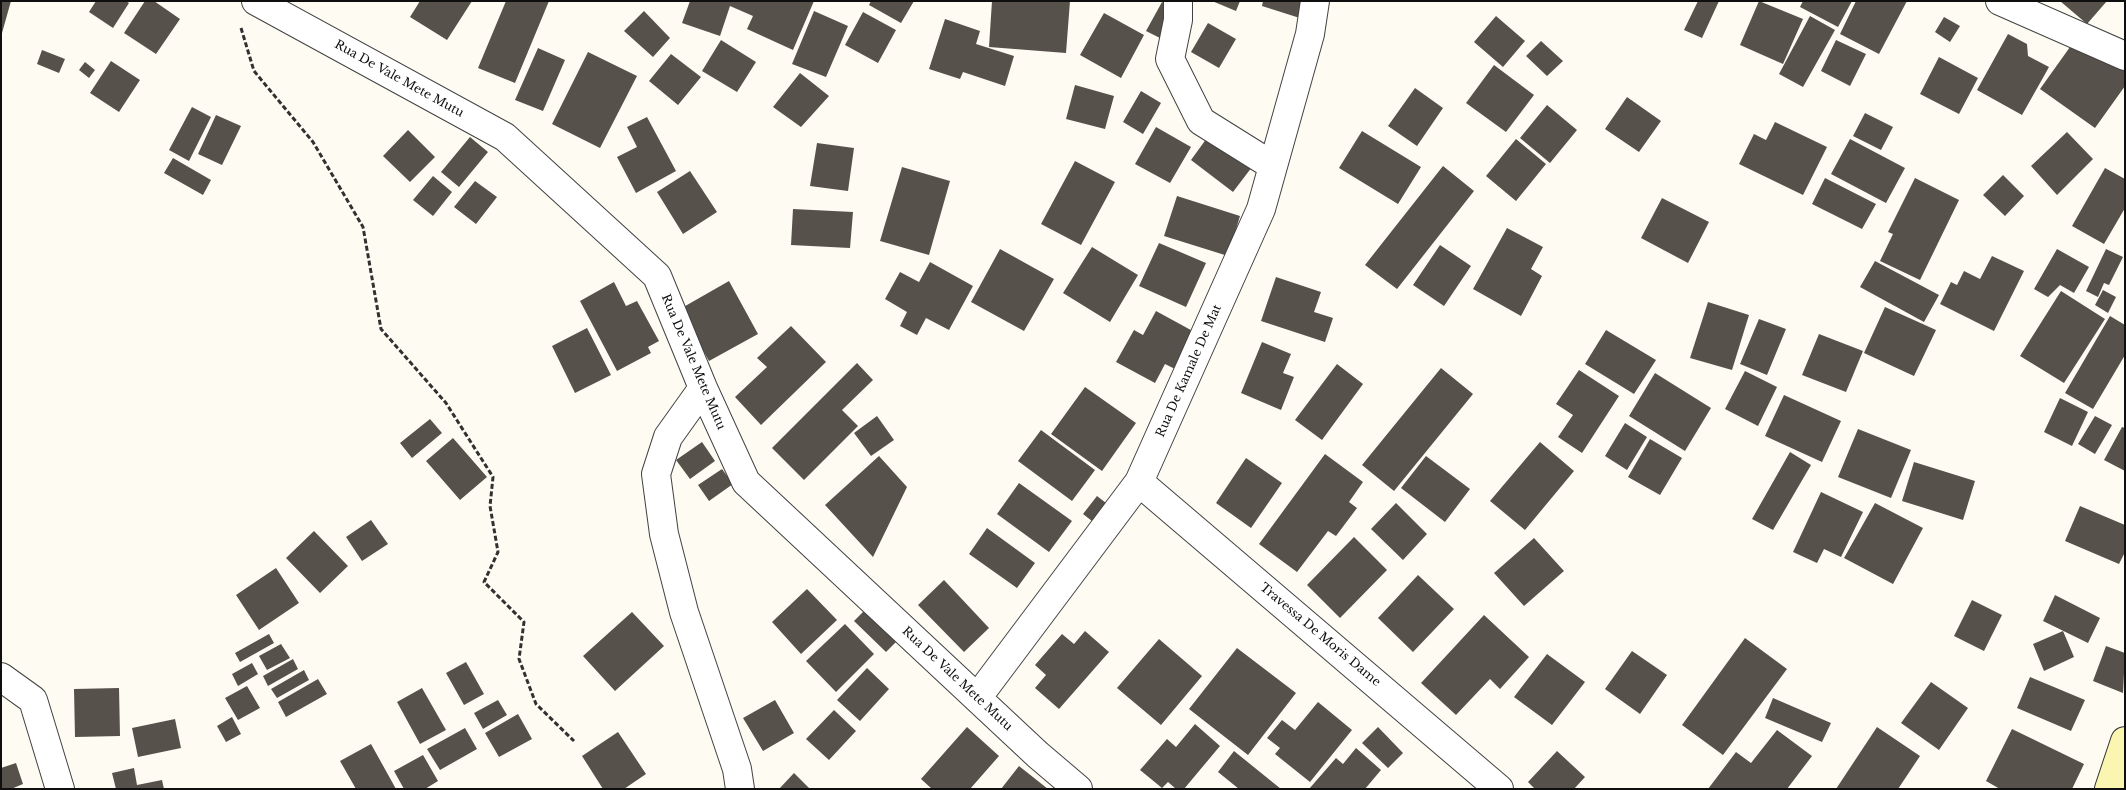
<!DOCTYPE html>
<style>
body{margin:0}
#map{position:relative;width:2126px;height:790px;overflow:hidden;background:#fefcf2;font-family:"Libre Baskerville",serif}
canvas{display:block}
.frame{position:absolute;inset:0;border:2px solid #0f0f0f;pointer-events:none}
</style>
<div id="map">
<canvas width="2126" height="790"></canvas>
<div class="frame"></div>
</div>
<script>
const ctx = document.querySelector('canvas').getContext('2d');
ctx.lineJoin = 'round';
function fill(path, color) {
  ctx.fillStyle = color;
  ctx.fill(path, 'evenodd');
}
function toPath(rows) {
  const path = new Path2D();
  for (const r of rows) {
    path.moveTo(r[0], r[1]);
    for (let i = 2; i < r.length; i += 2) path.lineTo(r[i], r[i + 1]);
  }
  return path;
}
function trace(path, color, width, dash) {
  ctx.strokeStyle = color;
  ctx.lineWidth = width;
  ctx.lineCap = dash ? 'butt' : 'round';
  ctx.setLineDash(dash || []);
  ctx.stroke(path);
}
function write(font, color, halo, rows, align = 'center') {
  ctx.font = font + ' "Libre Baskerville",serif';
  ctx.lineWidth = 5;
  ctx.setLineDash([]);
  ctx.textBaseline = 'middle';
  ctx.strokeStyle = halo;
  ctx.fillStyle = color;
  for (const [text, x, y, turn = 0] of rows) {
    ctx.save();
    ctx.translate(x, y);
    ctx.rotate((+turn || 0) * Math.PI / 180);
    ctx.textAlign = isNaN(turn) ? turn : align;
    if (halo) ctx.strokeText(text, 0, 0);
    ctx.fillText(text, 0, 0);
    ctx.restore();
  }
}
fill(toPath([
 [1,1,11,1,2,33,1,33],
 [96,1,126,1,129,3,113,28,89,12],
 [145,1,154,1,180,19,156,54,124,33],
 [420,1,472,1,447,40,410,17],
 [506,1,549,1,515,83,478,68],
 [690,1,814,1,793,50,747,29,753,16,730,6,720,36,682,23],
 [871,1,914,1,901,23,869,5],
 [992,1,1070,1,1066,53,989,47],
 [1212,1,1240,1,1236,11],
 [1263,1,1312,1,1306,20,1262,6],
 [1698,1,1719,1,1702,38,1684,30],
 [1759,1,1803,19,1783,64,1740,45],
 [1803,1,1852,1,1838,27,1800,7],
 [1856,1,1907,1,1879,54,1840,34],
 [2060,1,2107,1,2087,24],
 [1162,2,1177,11,1162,39,1146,31],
 [644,11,670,38,653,57,624,31],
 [814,11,848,26,826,77,792,64],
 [863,12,896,30,878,63,845,45],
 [1104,13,1144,35,1121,78,1080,55],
 [1496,16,1525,41,1503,67,1474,42],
 [1810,16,1835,30,1803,87,1779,74],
 [1944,17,1960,26,1950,42,1935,32],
 [945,19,980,31,976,44,1014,56,1005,86,963,72,960,79,929,69],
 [1208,23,1236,39,1219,68,1191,52],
 [2008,34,2027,44,2028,56,2049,67,2022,115,1977,90],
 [721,40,756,62,737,92,702,71],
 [1836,40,1866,54,1850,86,1821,71],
 [2075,40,2109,64,2114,58,2125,65,2125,86,2095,128,2040,89],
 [1541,41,1563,61,1547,76,1526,56],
 [538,48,565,60,543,111,515,100],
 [42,50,65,59,59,73,37,64],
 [588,52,637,76,600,148,552,124],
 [671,54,701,77,678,105,649,81],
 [1939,57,1978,78,1959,114,1920,94],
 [111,61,140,80,119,112,90,93],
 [85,62,95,70,89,78,79,70],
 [1494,65,1534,95,1506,132,1466,103],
 [800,73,829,96,801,127,773,107],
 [1075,85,1114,96,1105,129,1066,119],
 [1415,88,1443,108,1417,146,1388,126],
 [1141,91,1161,103,1143,134,1123,122],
 [1627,97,1661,121,1639,152,1605,129],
 [1547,105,1577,130,1550,163,1520,138],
 [192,107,211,117,189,161,169,150],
 [1865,113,1893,127,1881,150,1853,136],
 [216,115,241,126,222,165,198,154],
 [647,117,676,171,636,193,617,157,637,147,627,127],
 [1775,122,1827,147,1803,195,1739,164,1754,134,1766,140],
 [1156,127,1191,147,1170,183,1135,164],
 [408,130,435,157,410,182,383,156],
 [1212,131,1255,163,1233,192,1191,160],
 [1362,131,1421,167,1398,204,1339,168],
 [2067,132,2093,159,2057,195,2031,166],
 [470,137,488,152,459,187,441,172],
 [1516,139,1546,164,1516,201,1486,176],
 [1850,139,1905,168,1886,203,1831,174],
 [817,143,854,148,848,191,810,186],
 [173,158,211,180,203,195,164,173],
 [1075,161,1115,182,1081,245,1041,224],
 [1443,166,1474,191,1397,289,1365,265],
 [902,167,950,181,929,255,880,241],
 [2105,168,2125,179,2125,208,2104,244,2072,226],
 [690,171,717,212,683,234,657,192],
 [2003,175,2024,196,2005,216,1983,195],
 [433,176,452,192,433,216,413,200],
 [1825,178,1876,204,1862,229,1812,204],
 [1915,178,1959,200,1920,280,1880,261,1893,234,1888,232],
 [475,181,497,197,476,224,454,207],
 [1177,196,1240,216,1228,256,1164,236],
 [1662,198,1709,222,1688,263,1641,238],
 [793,209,853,212,850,248,791,245],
 [1507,228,1543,247,1531,269,1542,276,1521,316,1473,289],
 [1159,243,1206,263,1186,307,1139,286],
 [1440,245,1471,266,1444,306,1413,285],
 [1092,247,1138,275,1110,322,1063,293],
 [1000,249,1054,279,1024,331,971,302],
 [2057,249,2089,267,2074,293,2060,285,2048,297,2034,289],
 [2106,249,2123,257,2109,285,2104,283,2098,297,2086,291],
 [1992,256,2024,271,1994,331,1940,304,1951,282,1957,285,1964,271,1980,279],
 [1875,261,1939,295,1924,322,1860,287],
 [930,262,973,286,949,330,926,318,917,335,900,326,907,312,885,299,900,272,919,282],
 [1276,277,1321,292,1314,312,1333,318,1325,342,1261,321],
 [729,281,758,334,709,361,680,309],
 [614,282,626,306,637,301,659,341,648,347,651,353,617,371,580,301],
 [2103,290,2116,297,2108,313,2095,305],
 [2061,291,2105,319,2064,383,2020,356],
 [1708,302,1749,315,1732,370,1690,358],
 [1885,307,1936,330,1914,376,1864,353],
 [1156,311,1200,335,1179,371,1165,364,1155,383,1116,362,1134,330,1143,335],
 [2110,316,2125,325,2125,355,2093,409,2065,393],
 [1759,319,1786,329,1767,375,1740,364],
 [791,326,826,362,761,425,735,397,767,367,757,358],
 [587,328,611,375,575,393,552,346],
 [1606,330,1656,360,1634,394,1585,364],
 [1819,334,1863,351,1846,392,1802,375],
 [1262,342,1291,354,1283,373,1294,377,1281,410,1241,393],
 [857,363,873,380,842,410,858,426,804,480,772,448],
 [1337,364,1363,384,1322,440,1295,420],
 [1441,368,1473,394,1394,491,1362,465],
 [1579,370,1619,396,1582,453,1558,437,1573,415,1556,404],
 [1745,371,1777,387,1758,426,1725,409],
 [1655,373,1711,408,1685,451,1629,416],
 [1085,387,1136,423,1102,471,1051,434],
 [1784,395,1841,421,1822,462,1765,436],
 [2060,398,2088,412,2072,446,2044,432],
 [877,416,894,440,871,456,854,433],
 [2095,416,2112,425,2095,454,2078,444],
 [430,419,442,433,412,458,400,443],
 [1625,423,1647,437,1627,470,1605,456],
 [2122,427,2125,428,2125,471,2104,460],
 [1858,429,1911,450,1891,498,1838,477],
 [1041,430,1095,470,1072,501,1018,461],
 [453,438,487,477,460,500,426,461],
 [1650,439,1682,458,1660,495,1628,477],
 [702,442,715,461,690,479,676,460],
 [1540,442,1574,471,1525,530,1490,501],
 [1790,452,1811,465,1773,530,1752,519],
 [1325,454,1363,482,1349,502,1357,508,1336,536,1328,531,1297,572,1259,544],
 [879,456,907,487,873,557,825,505],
 [1426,456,1470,489,1445,522,1401,488],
 [1246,458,1282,483,1251,528,1216,503],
 [1914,462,1975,481,1963,520,1902,501],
 [722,469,733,484,709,501,698,485],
 [1019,483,1072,521,1049,552,997,514],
 [1821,492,1863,512,1841,557,1824,549,1817,563,1793,552],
 [1097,496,1115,510,1101,528,1083,514],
 [1396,503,1427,534,1403,560,1371,529],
 [1875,503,1923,528,1893,584,1844,558],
 [2080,506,2125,525,2125,552,2119,564,2065,541],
 [371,520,388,544,362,561,346,537],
 [987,528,1035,563,1017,588,969,554],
 [314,531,348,566,320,593,286,558],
 [1354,537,1387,570,1340,618,1307,585],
 [1534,538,1564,571,1524,606,1494,573],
 [276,568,299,603,259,630,236,595],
 [1418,575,1454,609,1413,652,1378,618],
 [944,580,989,628,964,652,918,605],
 [807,589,837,620,801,654,772,622],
 [2055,595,2100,618,2088,643,2043,621],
 [1972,600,2002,615,1984,651,1954,636],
 [870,605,902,636,886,652,854,621],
 [632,612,664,646,615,691,583,656],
 [1484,615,1529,657,1500,689,1490,679,1456,715,1421,683],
 [845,624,874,654,836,692,806,661],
 [1085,631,1109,652,1059,709,1035,688,1046,675,1035,665,1062,634,1074,644],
 [2063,631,2074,657,2044,671,2033,644],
 [269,634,274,643,240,662,235,653],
 [1745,638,1787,669,1723,755,1682,725],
 [1159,639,1202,676,1161,725,1117,688],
 [281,644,290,658,267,670,259,656],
 [2106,646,2125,653,2123,693,2093,681],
 [1237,648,1296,693,1248,755,1189,709],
 [1632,651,1667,675,1640,714,1605,689],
 [1547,654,1585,682,1552,725,1514,697],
 [293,659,298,669,268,686,263,676],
 [466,662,484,694,464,705,446,673],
 [252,663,258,674,238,686,232,674],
 [867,668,889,689,860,721,837,700],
 [304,670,309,680,277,698,271,689],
 [2030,677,2085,700,2071,731,2017,708],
 [318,679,327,694,286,717,278,702],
 [1931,682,1968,708,1939,750,1901,723],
 [247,686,260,708,238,720,225,698],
 [119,688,120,736,75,737,74,689],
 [422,688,446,730,420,744,397,702],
 [1773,698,1831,723,1822,742,1765,718],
 [498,700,507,715,483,729,474,713],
 [775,700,794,733,763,751,743,718],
 [1318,702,1352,730,1310,782,1275,754,1280,748,1267,738,1282,720,1295,730],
 [834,710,856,731,829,760,806,739],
 [518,714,532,739,499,757,485,733],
 [232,717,241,734,226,742,217,726],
 [175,719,181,748,138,757,132,728],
 [1195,724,1220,746,1184,789,1176,789,1168,782,1162,788,1140,770,1167,739,1176,747],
 [967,727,999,756,970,789,932,789,921,779],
 [1378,727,1403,753,1388,768,1362,743],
 [1877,727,1920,756,1898,789,1836,789],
 [465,728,477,749,440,770,427,749],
 [2012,729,2084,764,2072,789,2000,789,1986,781],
 [1777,730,1812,756,1787,789,1708,789,1736,752,1751,763],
 [618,732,646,774,624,789,603,789,582,756],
 [371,744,396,789,356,789,340,761],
 [1356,748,1381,770,1365,789,1309,789,1336,758,1343,764],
 [1234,751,1281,789,1239,789,1218,772],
 [1557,751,1585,777,1574,789,1535,789,1528,782],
 [423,755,438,781,425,789,404,789,394,771],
 [16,763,23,784,11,789,1,789,1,768],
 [1019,766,1048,789,1001,789],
 [134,768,137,785,162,780,164,789,116,789,112,773],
 [794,773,810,789,779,789]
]), '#57514c');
const street = toPath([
 [256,1,505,137,657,276,703,388,746,482,1038,755,1078,789],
 [1178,1,1178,20,1170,59,1201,121,1273,166],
 [2000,1,2125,56],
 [703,388,668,437,656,474,664,534,684,612,737,769,740,789],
 [1139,482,1499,789],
 [1,677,33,700,60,789],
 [977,698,1139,482,1261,209,1310,34,1315,1]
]);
const secondary = toPath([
 [2109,789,2125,741]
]);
trace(street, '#424242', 30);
trace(secondary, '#313131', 30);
trace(toPath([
 [241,28,254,71,313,142,363,227,381,329,446,403,493,477,490,506,498,552,484,582,524,622,519,659,536,704,574,741]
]), '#313131', 3, [5, 2.5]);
trace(street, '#fff', 28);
trace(secondary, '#faf6b2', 28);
write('12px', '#0f0f0f', '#fff', [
 ["Rua De Vale Mete Mutu",399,79,29],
 ["Rua De Vale Mete Mutu",693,362,67],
 ["Rua De Kamale De Mat",1189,371,-66],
 ["Travessa De Moris Dame",1320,635,40],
 ["Rua De Vale Mete Mutu",957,679,43]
]);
</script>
